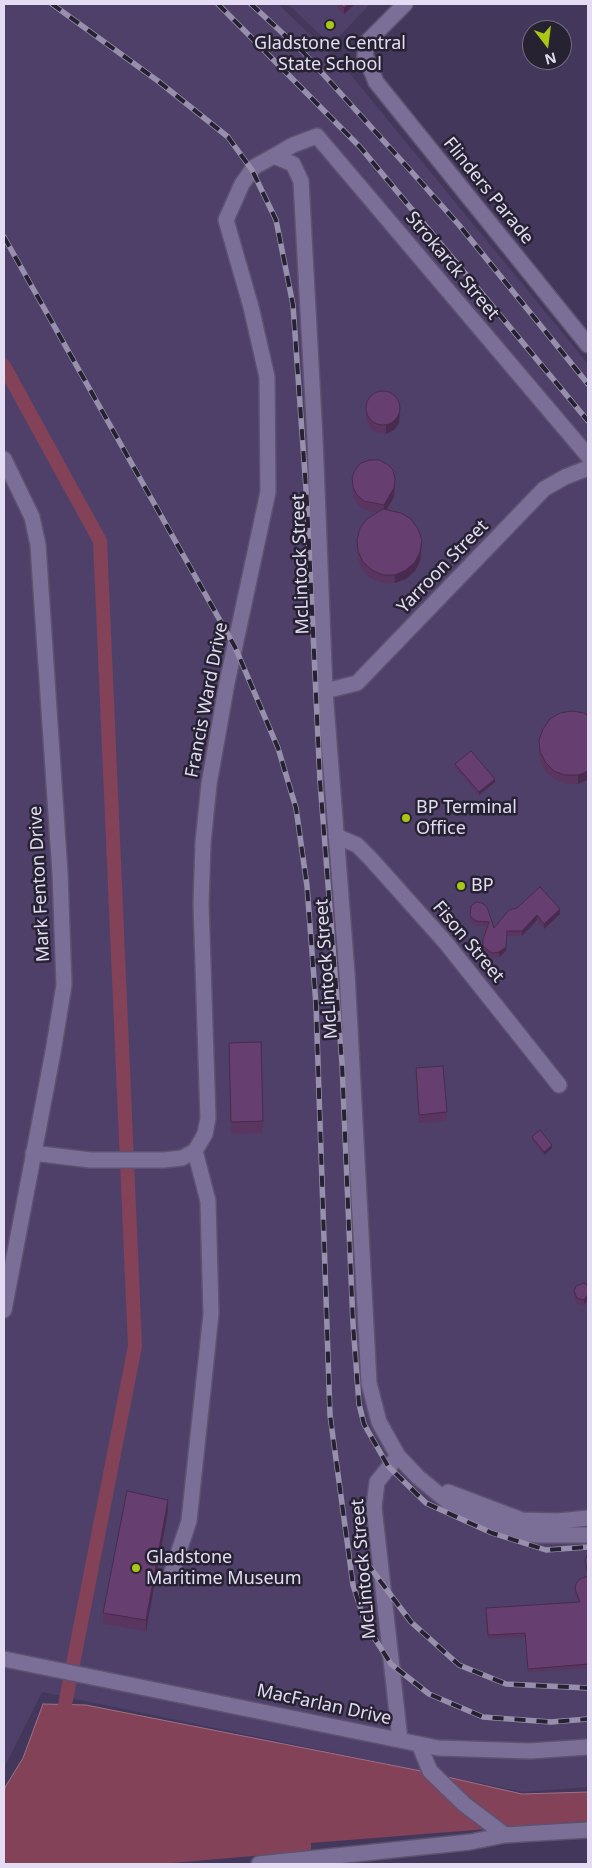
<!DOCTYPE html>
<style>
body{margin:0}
#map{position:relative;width:592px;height:1868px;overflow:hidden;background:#43375b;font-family:"Noto Sans",sans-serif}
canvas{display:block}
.frame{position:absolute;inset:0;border:5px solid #e3dcf3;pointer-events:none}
.north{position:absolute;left:522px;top:20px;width:50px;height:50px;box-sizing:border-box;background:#272232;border:1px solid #726c7f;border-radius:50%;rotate:165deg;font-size:14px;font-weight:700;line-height:20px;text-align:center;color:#e3dcf3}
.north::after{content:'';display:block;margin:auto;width:18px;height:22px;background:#aac716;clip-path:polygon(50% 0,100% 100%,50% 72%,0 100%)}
</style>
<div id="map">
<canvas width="592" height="1868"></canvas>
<div class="frame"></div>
<div class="north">N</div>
</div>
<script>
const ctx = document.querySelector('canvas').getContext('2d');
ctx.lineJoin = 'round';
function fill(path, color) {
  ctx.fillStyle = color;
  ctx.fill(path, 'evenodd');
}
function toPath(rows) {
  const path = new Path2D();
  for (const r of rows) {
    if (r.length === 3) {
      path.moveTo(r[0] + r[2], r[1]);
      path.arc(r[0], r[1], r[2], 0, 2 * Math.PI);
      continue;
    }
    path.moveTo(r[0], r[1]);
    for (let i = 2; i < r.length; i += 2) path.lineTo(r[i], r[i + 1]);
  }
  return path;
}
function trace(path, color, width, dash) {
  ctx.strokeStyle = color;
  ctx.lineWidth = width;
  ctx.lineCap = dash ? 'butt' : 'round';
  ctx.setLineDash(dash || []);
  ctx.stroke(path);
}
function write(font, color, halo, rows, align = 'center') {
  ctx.font = font + ' "Noto Sans",sans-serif';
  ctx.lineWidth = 5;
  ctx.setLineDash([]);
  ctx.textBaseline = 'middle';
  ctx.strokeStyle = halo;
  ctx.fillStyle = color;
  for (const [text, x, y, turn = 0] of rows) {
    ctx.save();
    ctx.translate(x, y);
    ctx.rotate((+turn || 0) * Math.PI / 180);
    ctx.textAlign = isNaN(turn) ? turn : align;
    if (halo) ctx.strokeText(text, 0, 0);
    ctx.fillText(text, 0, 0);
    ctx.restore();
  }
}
fill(toPath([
 [4,4,278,4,346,69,588,364,588,1787,523,1792,42,1692,4,1768],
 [288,4,370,4,331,45]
]), '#4f406a');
const water = toPath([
 [43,1704,86,1705,421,1771,522,1794,588,1792,588,1864,4,1864,4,1789,23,1758,43,1704]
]);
fill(water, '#844259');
trace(water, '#a07087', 1);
fill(toPath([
 [588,1821,588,1864,160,1864,311,1851,311,1843]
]), '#43375b');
trace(toPath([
 [4,366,100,541,135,1346,65,1705]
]), '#844259', 14);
const minor = toPath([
 [405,4,368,41,365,55,376,82,588,345],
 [274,156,293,145,317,136,588,456],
 [4,459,32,517,38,545,60,873,64,985,53,1052,4,1310],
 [325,691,357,683,544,489,565,477,588,468],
 [336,836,357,845,371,859,446,943,559,1085],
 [33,1153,90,1160,164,1160,182,1158,195,1151,205,1134,208,1118,201,904,203,843,209,784,227,683,268,492,267,377,251,307,226,220,242,184,254,167,274,156,293,164,301,181,315,439,325,691,347,973,369,1383,379,1422,398,1456,377,1482,374,1507,400,1740],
 [398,1456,418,1477,452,1505,485,1520,517,1532,537,1535,588,1535],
 [448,1492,522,1520,558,1521,588,1518],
 [172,1572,189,1521,211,1314,208,1201,195,1151],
 [4,1659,438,1748,530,1751,588,1747],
 [419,1744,430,1771,464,1804,505,1835,588,1830],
 [259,1864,470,1842,505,1835]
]);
trace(minor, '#5e5271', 18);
trace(minor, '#7c6f97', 15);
const rail = toPath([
 [52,4,158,81,228,137,252,170,276,220,293,305,307,503,320,781,342,1063,353,1324,359,1404,364,1424,388,1466,426,1503,492,1533,546,1550,588,1547],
 [218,4,360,147,588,421],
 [251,4,304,53,410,170,459,225,588,384],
 [4,237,235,647,278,748,296,808,307,886,316,1005,330,1415,353,1585,366,1625,391,1664,429,1694,483,1717,551,1722,588,1719],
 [366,1562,411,1622,459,1665,506,1684,588,1688]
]);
trace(rail, '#988fac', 5.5);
trace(rail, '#272232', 4, [11]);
fill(toPath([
 [334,4,355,4,344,14],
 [366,411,400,414,399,423,394,430,386,434,377,433,370,428,366,420],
 [352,478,395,488,394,497,386,510,422,549,420,561,415,571,406,579,395,583,383,583,372,579,363,571,358,560,357,540,377,513,364,510,357,504,353,496],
 [584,713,578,784,565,784,554,779,546,772,540,761,539,740],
 [455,764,495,782,479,795,455,767],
 [476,902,494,928,509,910,560,914,544,929,537,920,522,936,507,936,506,951,499,957,492,958,483,951,483,939,487,926,476,926,470,920,470,916],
 [229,1054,263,1121,263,1133,231,1134],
 [416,1068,447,1112,447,1121,419,1123],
 [532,1137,552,1148,544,1155,532,1140],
 [588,1286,584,1305,577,1304,574,1297,574,1291],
 [168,1511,146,1631,103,1624,103,1613],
 [588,1554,588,1668,528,1672,525,1637,488,1639,486,1608,579,1602,575,1593,576,1584,588,1576,585,1564,585,1561]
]), '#593560');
fill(toPath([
 [349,4,355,4,344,14,344,8],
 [400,406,399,423,394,430,386,434,386,425],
 [395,479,394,497,384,514,384,505],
 [422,540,420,561,415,571,406,579,395,583,395,575],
 [588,771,588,780,578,784,578,775],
 [495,779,495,782,479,795,479,792],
 [560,909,560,914,544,929,544,924],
 [537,915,537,920,522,936,522,931],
 [507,936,506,951,499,957,499,952],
 [552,1145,552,1148,544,1155,544,1152],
 [588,1294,588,1300,584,1305,584,1300],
 [168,1500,168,1511,146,1631,146,1620]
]), '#482b4e');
const building = toPath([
 [340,4,349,4,344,8,340,4],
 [383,408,17],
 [370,460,379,460,387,464,393,470,395,479,394,488,384,505,364,501,357,495,353,487,352,478,355,470,361,463,370,460],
 [383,509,401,513,411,519,418,529,422,540,420,552,415,562,406,570,395,575,383,575,372,570,363,562,358,551,357,540,360,528,367,519,383,509],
 [572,711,584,713,588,716,588,771,578,775,565,775,554,771,546,763,540,752,539,740,543,729,550,719,560,713,572,711],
 [471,751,495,779,479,792,455,764,471,751],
 [540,887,560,909,544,924,537,915,522,931,507,931,506,947,499,952,492,953,483,946,483,939,489,922,476,921,470,916,471,906,476,902,482,903,487,907,494,928,509,910,517,908,540,887],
 [261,1042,263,1121,231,1122,229,1043,261,1042],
 [443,1066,447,1112,419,1115,416,1068,443,1066],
 [540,1130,552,1145,544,1152,532,1137,540,1130],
 [584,1283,588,1286,588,1294,584,1300,577,1298,574,1291,576,1286,584,1283],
 [127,1491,168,1500,146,1620,103,1613,127,1491],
 [588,1554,588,1573,585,1561,587,1555,588,1554],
 [588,1576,588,1664,528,1669,525,1633,488,1635,486,1608,580,1602,575,1589,576,1584,580,1579,588,1576]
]);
fill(building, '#673e70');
trace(building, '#482b4e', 1);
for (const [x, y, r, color] of [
 [330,25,5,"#aac716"],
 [406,818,5,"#aac716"],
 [461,886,5,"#aac716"],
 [136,1568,5,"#aac716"]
]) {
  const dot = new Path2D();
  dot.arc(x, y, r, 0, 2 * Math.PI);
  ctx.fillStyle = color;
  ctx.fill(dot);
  trace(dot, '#272232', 2);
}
write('18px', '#e3dcf3', '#272232', [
 ["Gladstone Central",330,44,"center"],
 ["State School",330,65,"center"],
 ["BP Terminal",416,808],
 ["Office",416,829],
 ["BP",471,886],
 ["Gladstone",146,1558],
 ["Maritime Museum",146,1579]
], 'left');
write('18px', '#e3dcf3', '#272232', [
 ["Flinders Parade",488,191,51],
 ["Strokarck Street",452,266,50],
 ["McLintock Street",301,564,-92],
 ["Yarroon Street",443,567,-46],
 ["Francis Ward Drive",207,700,-79],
 ["Mark Fenton Drive",40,884,-93],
 ["Fison Street",468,942,50],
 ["McLintock Street",327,969,-94],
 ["McLintock Street",364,1569,-95],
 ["MacFarlan Drive",324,1705,12]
]);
</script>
